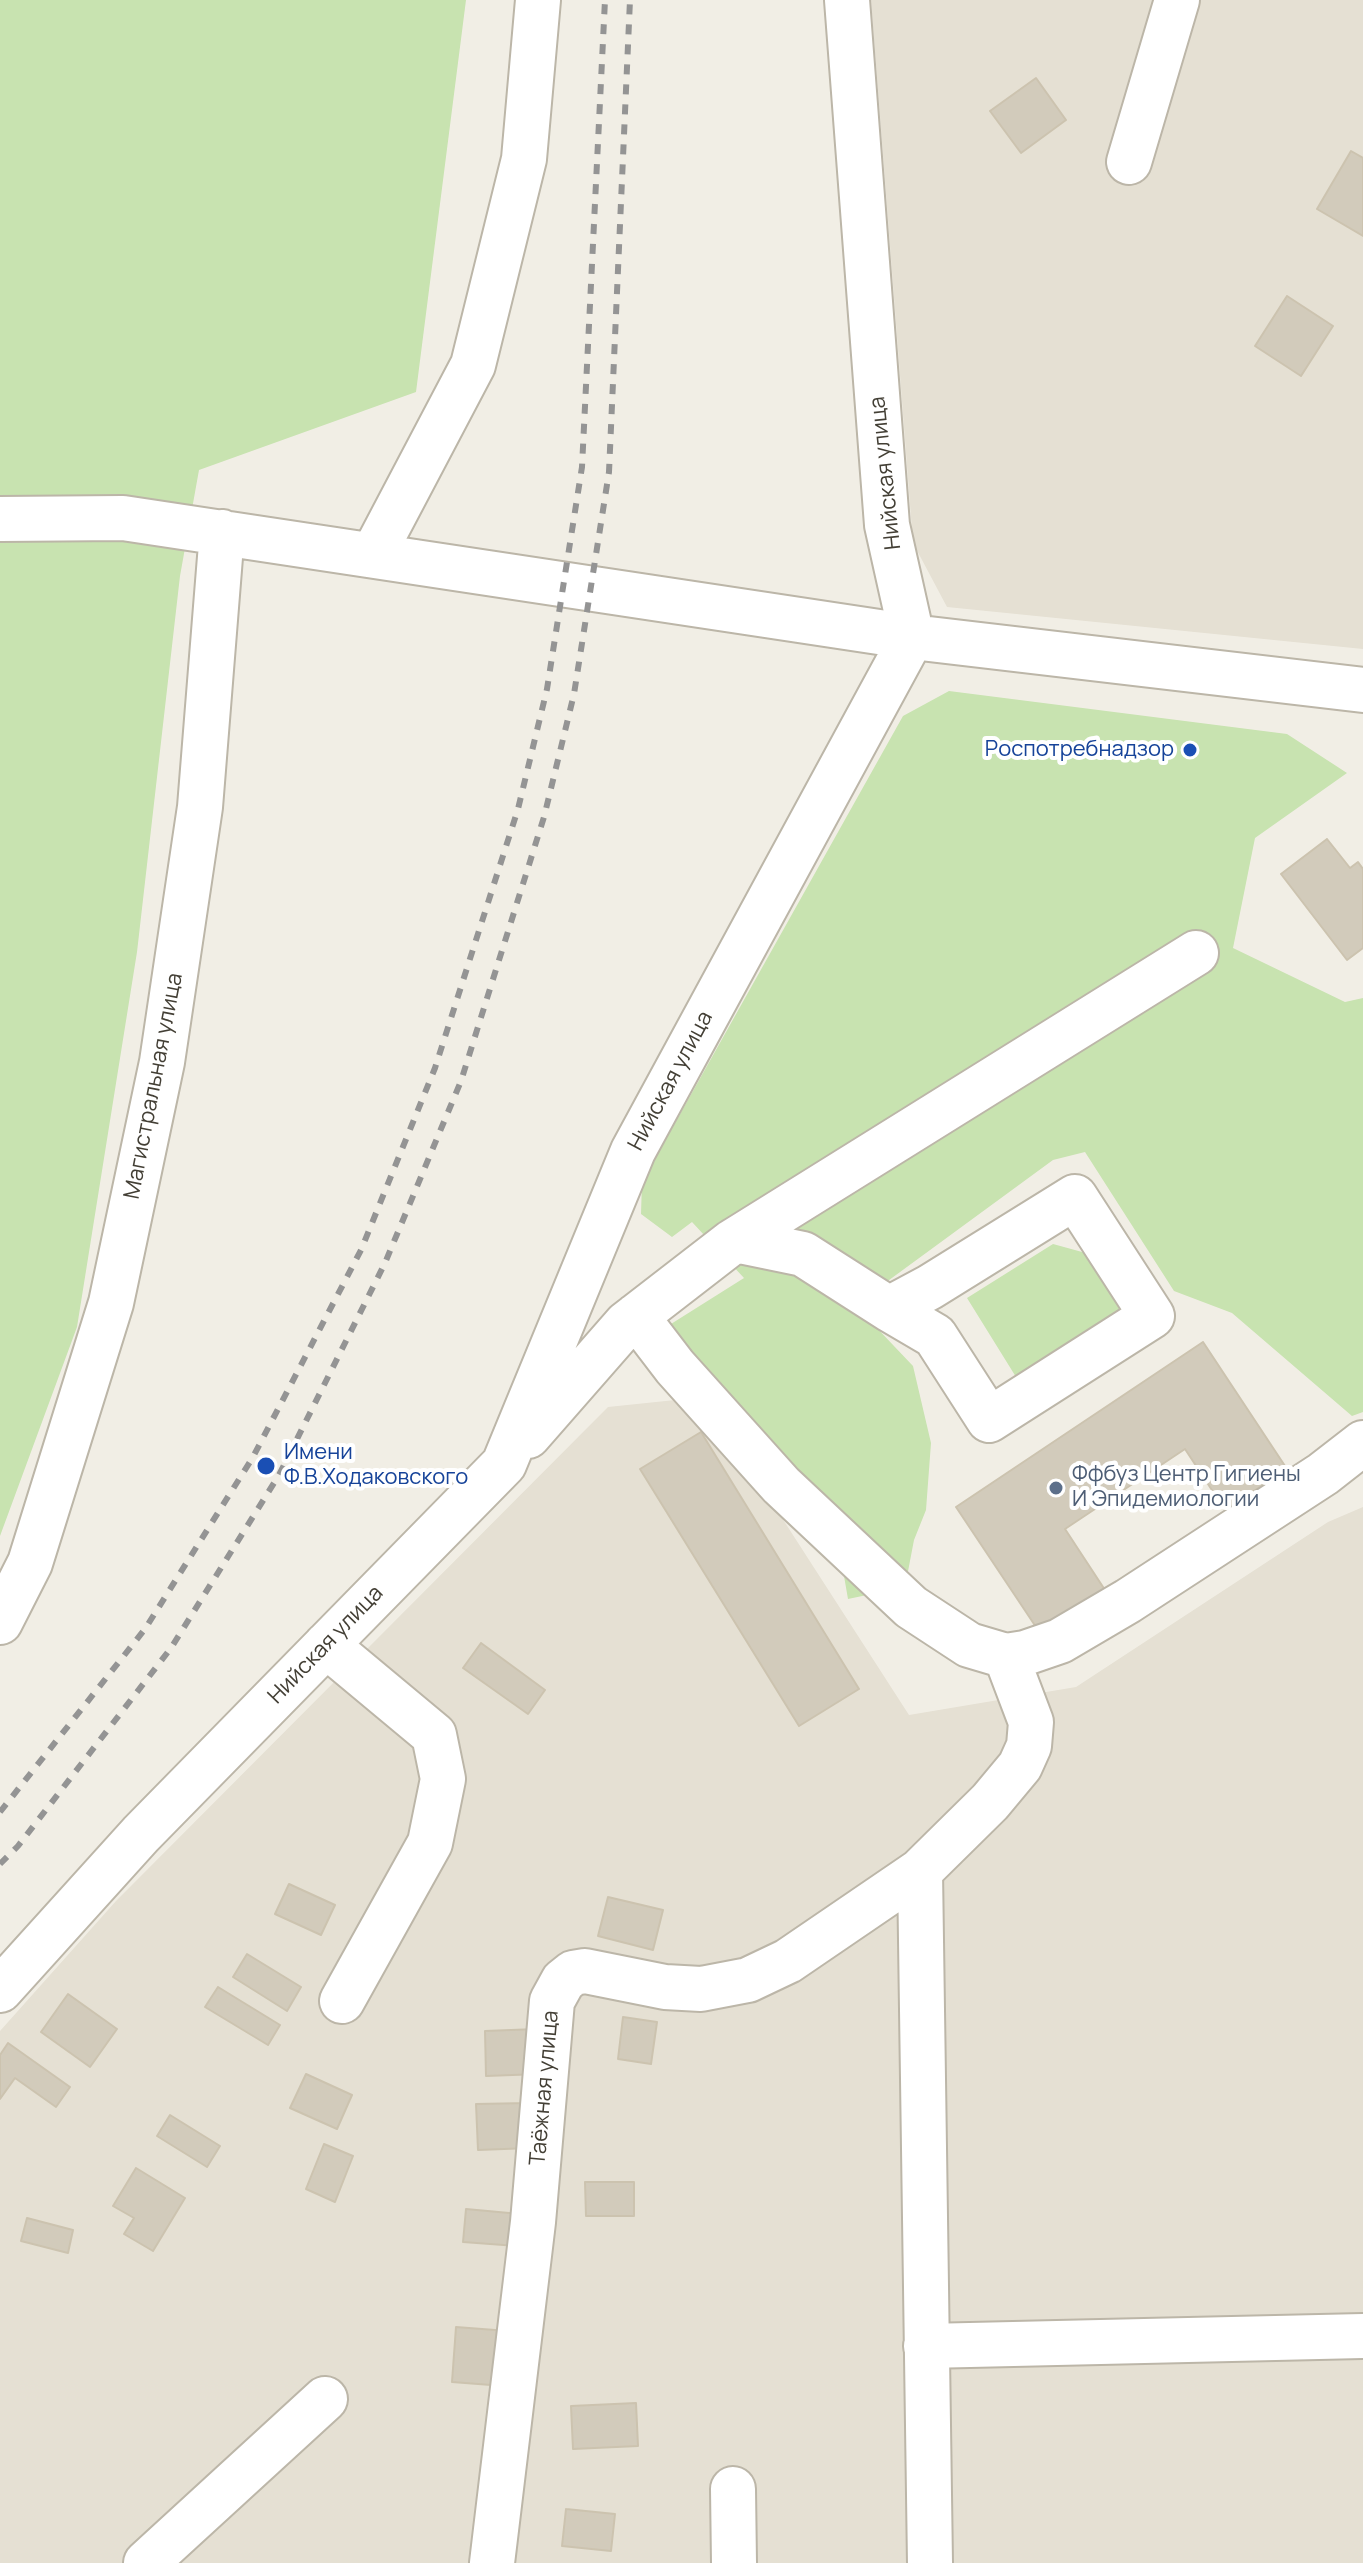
<!DOCTYPE html>
<meta charset="utf-8">
<style>
body{margin:0}
canvas{display:block;background:#f1eee5}
</style>
<canvas width="1363" height="2563"></canvas>
<script>
const ctx = document.querySelector('canvas').getContext('2d');
ctx.lineJoin = 'round';
function fill(path, color) {
  ctx.fillStyle = color;
  ctx.fill(path, 'evenodd');
}
function toPath(rows) {
  const path = new Path2D();
  for (const r of rows) {
    path.moveTo(r[0], r[1]);
    for (let i = 2; i < r.length; i += 2) path.lineTo(r[i], r[i + 1]);
  }
  return path;
}
function trace(path, color, width, dash) {
  ctx.strokeStyle = color;
  ctx.lineWidth = width;
  ctx.lineCap = dash ? 'butt' : 'round';
  ctx.setLineDash(dash || []);
  ctx.stroke(path);
}
function write(font, color, halo, rows, align = 'center') {
  ctx.font = font + ' Manrope,sans-serif';
  ctx.lineWidth = 8;
  ctx.setLineDash([]);
  ctx.textBaseline = 'middle';
  ctx.strokeStyle = halo;
  ctx.fillStyle = color;
  for (const [text, x, y, turn = 0] of rows) {
    ctx.save();
    ctx.translate(x, y);
    ctx.rotate((+turn || 0) * Math.PI / 180);
    ctx.textAlign = isNaN(turn) ? turn : align;
    if (halo) ctx.strokeText(text, 0, 0);
    ctx.fillText(text, 0, 0);
    ctx.restore();
  }
}
fill(toPath([
 [871,0,1363,0,1363,649,947,607,913,543],
 [704,1397,909,1715,1076,1687,1328,1522,1363,1507,1363,2563,0,2563,0,2031,116,1901,608,1407]
]), '#e5e0d3');
fill(toPath([
 [0,0,466,0,416,392,199,470,180,576,137,952,77,1327,0,1536],
 [949,691,1287,734,1347,773,1255,838,1233,948,1345,1002,1363,998,1363,1412,1352,1416,1232,1313,1174,1291,1085,1152,1053,1160,855,1305,913,1366,931,1443,926,1510,914,1540,905,1587,848,1599,833,1513,663,1329,744,1278,692,1222,672,1237,641,1214,642,1182,903,716],
 [1053,1244,1093,1255,1126,1307,1016,1377,967,1298]
]), '#c8e3b0');
const building = toPath([
 [1036,78,1066,120,1021,153,990,111,1036,78],
 [1351,151,1363,158,1363,236,1317,209,1351,151],
 [1287,296,1333,326,1301,376,1255,346,1287,296],
 [1327,839,1350,868,1358,862,1363,869,1363,948,1347,960,1281,874,1327,839],
 [1203,1342,1287,1469,1225,1510,1185,1449,1065,1529,1105,1590,1040,1633,956,1507,1203,1342],
 [701,1432,859,1689,799,1726,640,1469,701,1432],
 [481,1643,545,1690,528,1714,463,1668,481,1643],
 [289,1884,335,1905,321,1935,275,1914,289,1884],
 [608,1897,663,1910,653,1950,598,1936,608,1897],
 [247,1954,301,1987,287,2011,233,1977,247,1954],
 [218,1987,280,2025,268,2045,205,2007,218,1987],
 [68,1994,117,2029,90,2067,41,2032,68,1994],
 [623,2017,657,2022,651,2064,618,2059,623,2017],
 [537,2029,539,2074,486,2076,485,2031,537,2029],
 [8,2043,70,2087,56,2107,15,2078,0,2099,0,2055,8,2043],
 [306,2074,352,2095,337,2129,290,2108,306,2074],
 [529,2103,530,2148,478,2150,476,2104,529,2103],
 [170,2115,220,2146,207,2167,157,2136,170,2115],
 [324,2144,353,2156,335,2202,306,2189,324,2144],
 [136,2168,185,2198,153,2251,124,2234,134,2218,113,2206,136,2168],
 [585,2182,634,2182,634,2216,586,2216,585,2182],
 [466,2209,520,2214,517,2246,463,2242,466,2209],
 [27,2218,73,2230,68,2253,21,2241,27,2218],
 [456,2327,508,2331,504,2386,452,2382,456,2327],
 [636,2403,638,2446,573,2449,571,2406,636,2403],
 [566,2509,615,2514,611,2551,562,2546,566,2509]
]);
fill(building, '#d2cbbb');
trace(building, '#ccc3af', 2);
const minor = toPath([
 [1129,162,1177,0],
 [0,519,123,518,912,637,1363,690],
 [373,555,473,365,524,159,538,0],
 [735,1240,803,1254,889,1309,935,1336,989,1420,1152,1316,1075,1197,930,1287,889,1309],
 [636,1316,675,1367,781,1485,911,1607,969,1645,1006,1656,1025,1653,1060,1641,1128,1601,1323,1474,1363,1443],
 [528,1436,626,1324,732,1242,1196,953],
 [0,1622,30,1563,111,1303,162,1062,200,807,222,532],
 [326,1645,434,1735,443,1779,430,1843,342,2001],
 [920,1871,930,2563],
 [0,1990,141,1834,504,1464,633,1151,912,637,887,525,847,0],
 [926,2346,1363,2336],
 [733,2489,734,2563],
 [146,2563,325,2399],
 [492,2563,533,2222,552,2001,563,1981,573,1973,585,1971,665,1987,701,1989,748,1980,788,1961,920,1871,990,1802,1020,1766,1029,1746,1031,1722,1006,1656]
]);
trace(minor, '#bcb6a8', 48);
trace(minor, '#fff', 44);
trace(toPath([
 [0,1812,145,1629,253,1457,361,1250,435,1068,518,809,547,689,582,467,605,0],
 [0,1864,18,1846,171,1648,279,1475,385,1263,461,1081,544,817,574,694,609,472,630,0]
]), '#949494', 6, [10, 10]);
for (const [x, y, r, color] of [
 [1190,750,8,"#1a4fb4"],
 [266,1466,10,"#1a4fb4"],
 [1056,1488,8,"#5c6f8a"]
]) {
  const dot = new Path2D();
  dot.arc(x, y, r, 0, 2 * Math.PI);
  ctx.fillStyle = color;
  ctx.fill(dot);
  trace(dot, '#fff', 3);
}
write('22px', '#433f35', '#fff', [
 ["Нийская улица",886,473,-96],
 ["Нийская улица",671,1081,-62],
 ["Магистральная улица",154,1086,-79],
 ["Нийская улица",326,1645,-46],
 ["Таёжная улица",545,2088,-85]
]);
write('22px', '#164399', '#fff', [
 ["Роспотребнадзор",1174,750],
 ["Имени",284,1453,"left"],
 ["Ф.В.Ходаковского",284,1478,"left"]
], 'right');
write('22px', '#4e5e75', '#fff', [
 ["Ффбуз Центр Гигиены",1072,1475],
 ["И Эпидемиологии",1072,1500]
], 'left');
</script>
